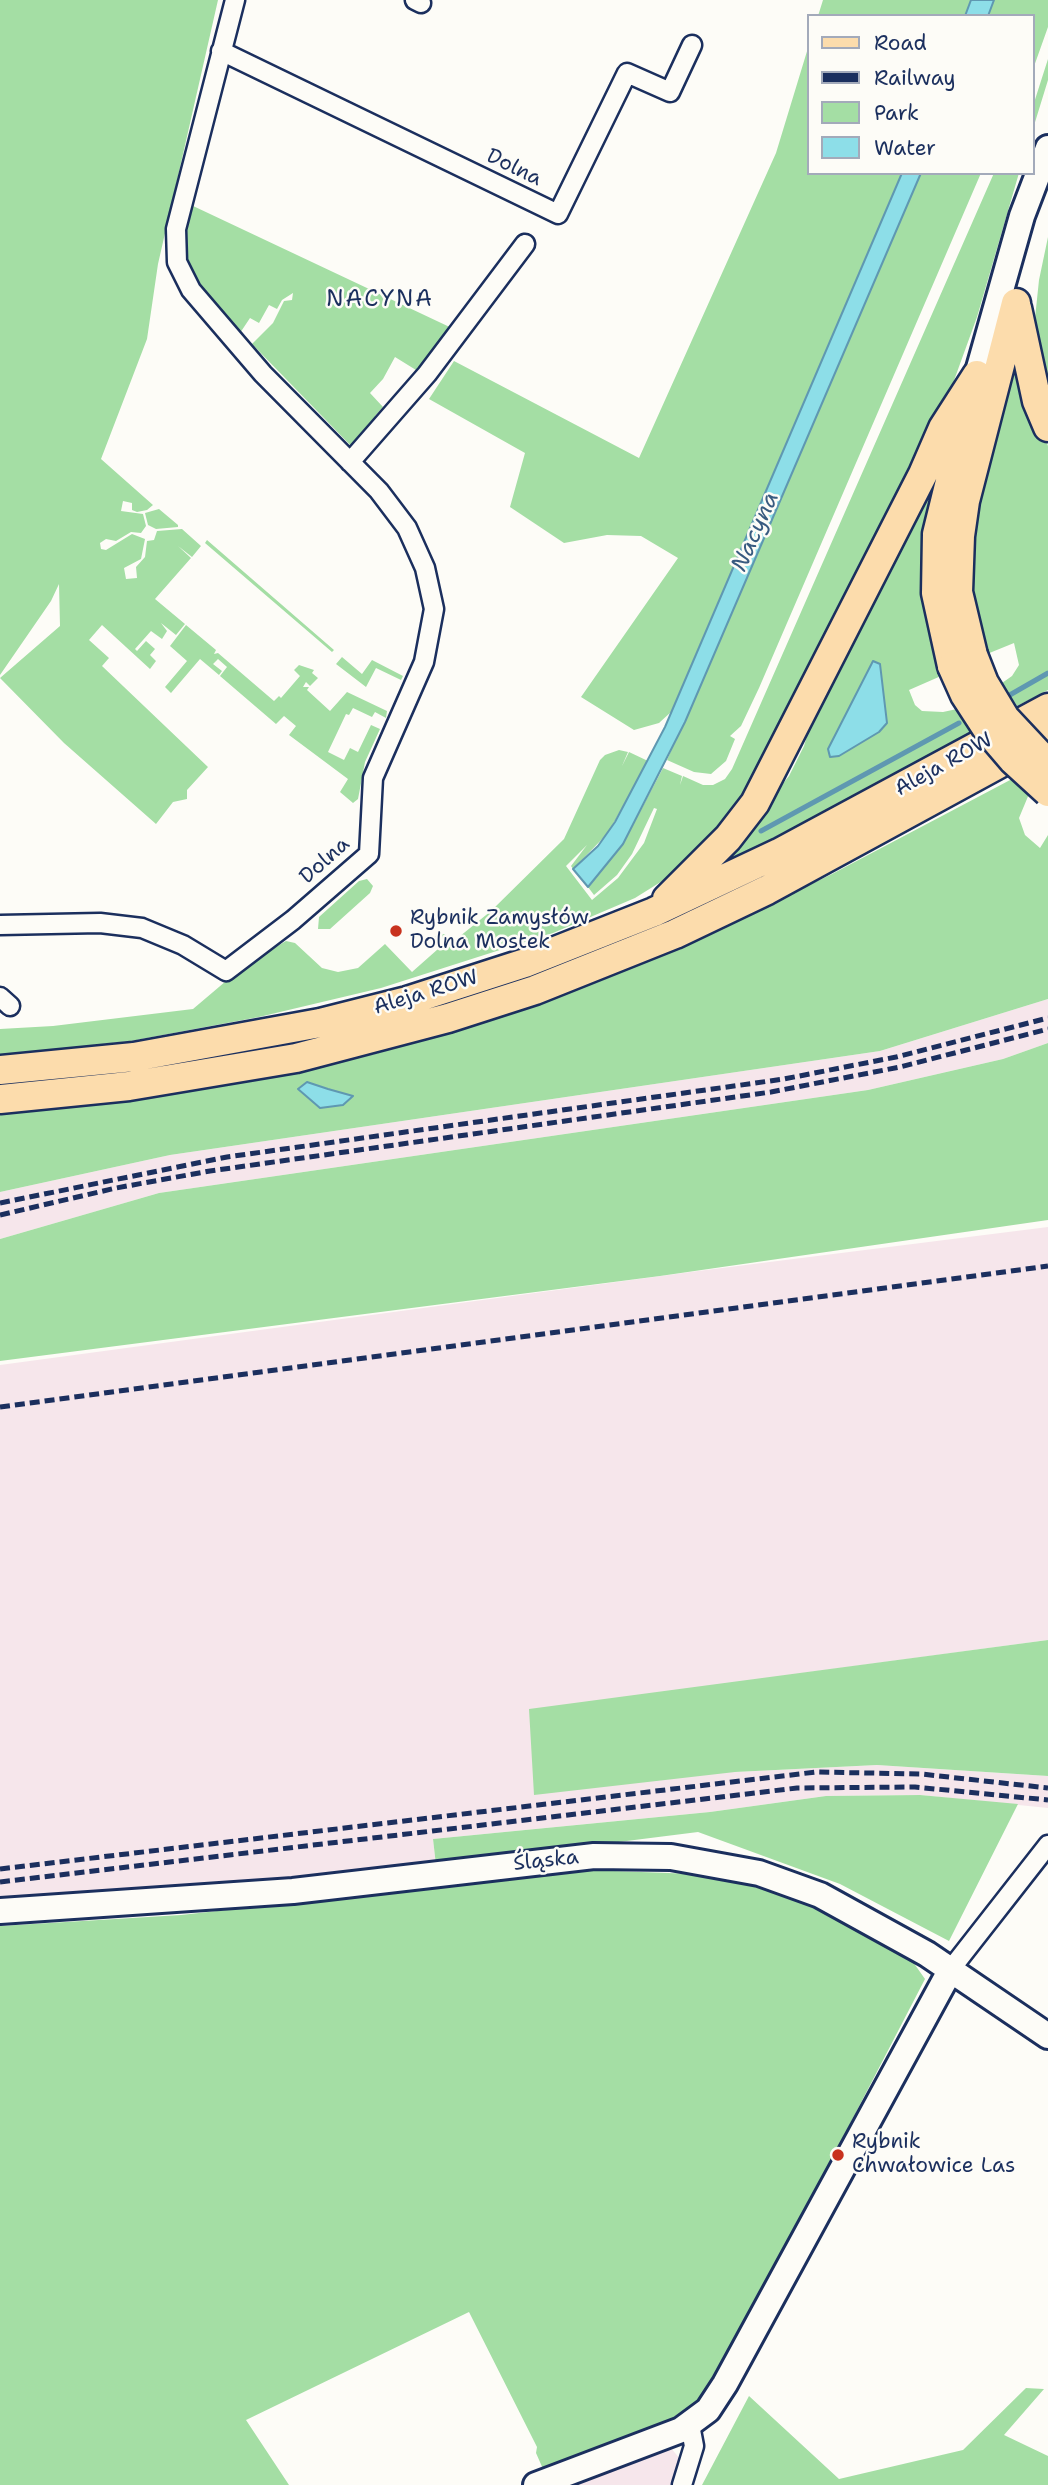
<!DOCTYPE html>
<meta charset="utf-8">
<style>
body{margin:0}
#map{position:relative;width:1048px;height:2485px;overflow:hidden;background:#fdfcf7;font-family:"Shantell Sans",sans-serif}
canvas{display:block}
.legend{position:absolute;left:807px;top:14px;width:228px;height:161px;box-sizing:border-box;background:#fdfcf7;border:2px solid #a3aaba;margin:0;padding:9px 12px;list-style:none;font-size:21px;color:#1b2f5e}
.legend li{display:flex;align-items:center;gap:14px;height:35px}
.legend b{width:35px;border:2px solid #a3aaba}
</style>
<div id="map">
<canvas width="1048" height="2485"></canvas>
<ul class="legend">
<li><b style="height:9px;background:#fcdcac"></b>Road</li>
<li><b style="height:9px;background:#1b2f5e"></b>Railway</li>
<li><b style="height:19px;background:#a4dea4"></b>Park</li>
<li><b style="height:19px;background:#8ddee8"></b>Water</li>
</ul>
</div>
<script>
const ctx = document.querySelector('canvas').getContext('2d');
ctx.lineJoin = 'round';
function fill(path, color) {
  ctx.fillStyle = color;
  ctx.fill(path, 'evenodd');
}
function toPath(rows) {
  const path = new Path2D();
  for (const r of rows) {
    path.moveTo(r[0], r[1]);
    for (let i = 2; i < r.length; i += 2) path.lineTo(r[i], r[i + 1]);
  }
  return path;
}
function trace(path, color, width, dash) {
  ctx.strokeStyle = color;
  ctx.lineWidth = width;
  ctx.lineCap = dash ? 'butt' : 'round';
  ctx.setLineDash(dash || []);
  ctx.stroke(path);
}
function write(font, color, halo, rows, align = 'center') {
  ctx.font = font + ' "Shantell Sans",sans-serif';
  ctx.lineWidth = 5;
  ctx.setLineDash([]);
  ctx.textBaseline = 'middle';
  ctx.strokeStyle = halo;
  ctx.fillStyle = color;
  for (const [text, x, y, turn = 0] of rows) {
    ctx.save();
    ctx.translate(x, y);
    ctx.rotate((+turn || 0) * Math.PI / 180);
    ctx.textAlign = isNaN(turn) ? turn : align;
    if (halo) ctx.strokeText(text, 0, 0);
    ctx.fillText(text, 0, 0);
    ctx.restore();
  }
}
fill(toPath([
 [1048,999,1048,1043,1003,1059,868,1090,159,1193,0,1239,0,1192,170,1155,880,1051],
 [1048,1227,1048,1640,530,1710,735,1772,877,1765,1048,1776,1048,1808,920,1795,826,1796,710,1812,433,1839,436,1865,195,1890,0,1902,0,1365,698,1271],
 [671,2448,680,2459,673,2485,573,2485]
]), '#f6e6eb');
fill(toPath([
 [0,0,218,0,158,264,147,339,101,459,153,505,147,510,137,512,132,510,132,503,123,501,121,511,143,514,146,526,141,533,131,532,116,541,106,539,100,543,101,549,106,550,132,534,145,539,141,559,124,568,126,579,137,578,136,567,145,557,147,541,154,540,157,531,182,529,201,546,192,557,178,546,191,558,155,599,185,624,176,635,161,623,167,631,162,639,151,631,135,649,137,651,146,641,155,649,150,655,156,661,150,669,102,625,89,640,109,658,102,666,208,767,187,790,187,799,173,802,156,824,64,743,0,678,60,626,59,584,51,601,0,675],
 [823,0,971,0,965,16,818,16],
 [994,0,1048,0,1048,27,1032,72,1032,16,988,16],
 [808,48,808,173,902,173,671,712,659,723,634,730,581,697,678,558,641,536,607,535,564,543,510,507,525,453,429,399,454,361,639,458,776,153],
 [1048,59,1048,80,1032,132,1032,109],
 [921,173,981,173,759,688,741,726,730,736,735,739,726,761,711,774,694,772,667,760],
 [994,173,1019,173,977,317,948,397,746,800,675,873,635,898,553,933,381,988,259,1017,131,1041,0,1055,0,1029,53,1026,193,1009,265,948,269,951,286,941,295,943,322,968,338,972,358,968,385,944,412,972,438,949,431,937,444,934,454,941,491,911,564,839,600,760,605,755,619,750,628,752,622,766,629,752,648,761,608,833,573,869,571,866,587,845,566,866,592,900,618,878,644,843,657,809,654,808,632,854,617,875,594,895,588,887,623,844,663,768,682,776,680,785,683,776,703,785,713,785,725,779,732,769],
 [191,205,456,330,403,391,416,370,395,357,383,379,370,393,383,407,375,416,381,422,354,449,252,344,273,323,284,301,292,300,293,293,282,300,277,309,269,305,259,323,250,318,240,333,216,311,200,287,188,259,186,230],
 [1048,237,1048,405,1034,328,1039,280],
 [1014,351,1048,446,1048,690,1017,706,1002,683,1012,676,1019,665,1014,643,987,654,977,642,967,548],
 [949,434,941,676,909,690,915,705,922,711,943,712,957,709,972,733,714,869,789,776,804,746,813,715],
 [159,509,178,525,178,527,156,529,148,525,145,513],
 [207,540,334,650,332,652,205,543],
 [186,625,216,650,214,654,218,653,274,701,279,696,281,698,300,676,294,670,299,665,314,670,312,673,318,678,310,686,306,682,303,687,309,687,307,690,330,711,347,692,387,711,386,718,375,712,372,717,353,708,349,715,346,714,328,752,344,760,350,748,358,752,371,725,380,729,365,762,358,799,353,803,340,792,348,779,289,735,296,726,284,716,276,724,220,676,227,667,218,659,213,664,222,671,219,675,200,659,171,693,165,687,187,661,170,646],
 [342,657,362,674,372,660,403,676,401,680,376,668,366,687,336,664],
 [1012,779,1029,794,1019,818,1025,835,1040,848,1048,835,1048,999,880,1051,170,1155,0,1192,0,1113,124,1101,246,1082,375,1054,482,1022,598,982,693,942,832,874],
 [367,879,373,886,370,893,330,929,318,929,319,917,359,881],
 [1048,1043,1048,1220,660,1276,0,1361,0,1239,159,1193,868,1090,1003,1059],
 [1048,1640,1048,1776,877,1765,735,1772,534,1795,529,1709],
 [920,1795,1018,1804,949,1941,840,1884,698,1832,436,1865,433,1839,710,1812,826,1796],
 [587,1870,722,1875,821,1905,906,1952,925,1979,754,2309,694,2410,547,2478,536,2453,537,2447,469,2312,246,2420,289,2485,0,2485,0,1926,181,1915],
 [1026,2388,1044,2389,1004,2435,1048,2456,1048,2485,702,2485,749,2396,839,2479,963,2450]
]), '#a4dea4');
const water = toPath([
 [971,0,994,0,988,16,965,16,971,0],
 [902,173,921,173,685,722,623,844,588,887,573,869,598,846,615,822,665,727,902,173],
 [873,661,880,664,887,723,879,732,839,756,830,757,828,749,873,661],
 [307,1082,328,1089,353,1096,343,1105,320,1108,298,1089,307,1082]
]);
fill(water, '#8ddee8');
trace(water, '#5f98b1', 2);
trace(toPath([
 [1008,696,1048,673],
 [761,831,959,723]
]), '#5f98b1', 5);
const street = toPath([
 [415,0,421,3],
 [221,51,558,214,627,73,670,92,692,45],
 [350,462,427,374,525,244],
 [0,925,100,923,142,928,183,945,226,971,293,920,369,854,373,778,424,662,434,609,425,568,407,528,379,491,263,374,191,290,177,262,176,229,235,0],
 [0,997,10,1006],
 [951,1969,1048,1845],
 [682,2485,694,2446,690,2425]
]);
const secondary = toPath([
 [977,375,1022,216,1048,148],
 [0,1911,293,1891,594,1856,671,1857,759,1873,820,1895,927,1954,1048,2036],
 [536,2485,681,2430,708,2410,725,2384,951,1969]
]);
const primary = toPath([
 [1017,308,1037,401,1048,427],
 [973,655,958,592,960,536,965,501,1016,303],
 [952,666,936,593,937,534,968,408],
 [667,899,728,838,755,803,923,474,943,428,977,375],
 [0,1070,134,1057,320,1023,407,1001,525,963,654,912,779,853,1048,708],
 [0,1099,129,1086,296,1058,448,1018,535,990,675,934,767,890,1048,737]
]);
trace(street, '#1b2f5e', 23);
trace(secondary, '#1b2f5e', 30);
trace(primary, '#1b2f5e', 33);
trace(street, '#fdfcf7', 18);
trace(secondary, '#fdfcf7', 24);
trace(primary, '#fcdcac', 28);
trace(toPath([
 [0,1203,227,1157,784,1079,896,1057,1048,1018],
 [0,1215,116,1188,210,1171,771,1092,900,1067,1048,1029],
 [0,1407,1048,1266],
 [0,1869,816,1772,921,1774,1048,1788],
 [0,1882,797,1788,915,1787,1048,1800]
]), '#1b2f5e', 5, [10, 5]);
const primaryBridge = toPath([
 [973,655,984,683,1005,718,1048,764],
 [952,666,965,695,989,732,1013,760,1048,792]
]);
trace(primaryBridge, '#1b2f5e', 33, []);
trace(primaryBridge, '#fcdcac', 28);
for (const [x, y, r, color] of [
 [396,931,7,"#c8321e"],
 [838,2155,7,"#c8321e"]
]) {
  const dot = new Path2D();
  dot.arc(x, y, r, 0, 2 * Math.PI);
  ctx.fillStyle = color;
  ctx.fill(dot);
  trace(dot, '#fdfcf7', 2.5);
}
write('21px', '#1b2f5e', '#fdfcf7', [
 ["Dolna",514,168,26],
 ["Aleja ROW",944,765,-29],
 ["Dolna",325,861,-42],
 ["Aleja ROW",426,993,-17],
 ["Śląska",546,1861,-6]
]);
write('21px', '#1b2f5e', '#fdfcf7', [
 ["Rybnik Zamysłów",410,919],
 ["Dolna Mostek",410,943],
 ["Rybnik",852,2143],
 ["Chwałowice Las",852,2167]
], 'left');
ctx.letterSpacing = '2px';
write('23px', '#1b2f5e', '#fdfcf7', [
 ["NACYNA",380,300]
]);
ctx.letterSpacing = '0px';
write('italic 23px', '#385b80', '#fdfcf7', [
 ["Nacyna",756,532,-66]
]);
</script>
